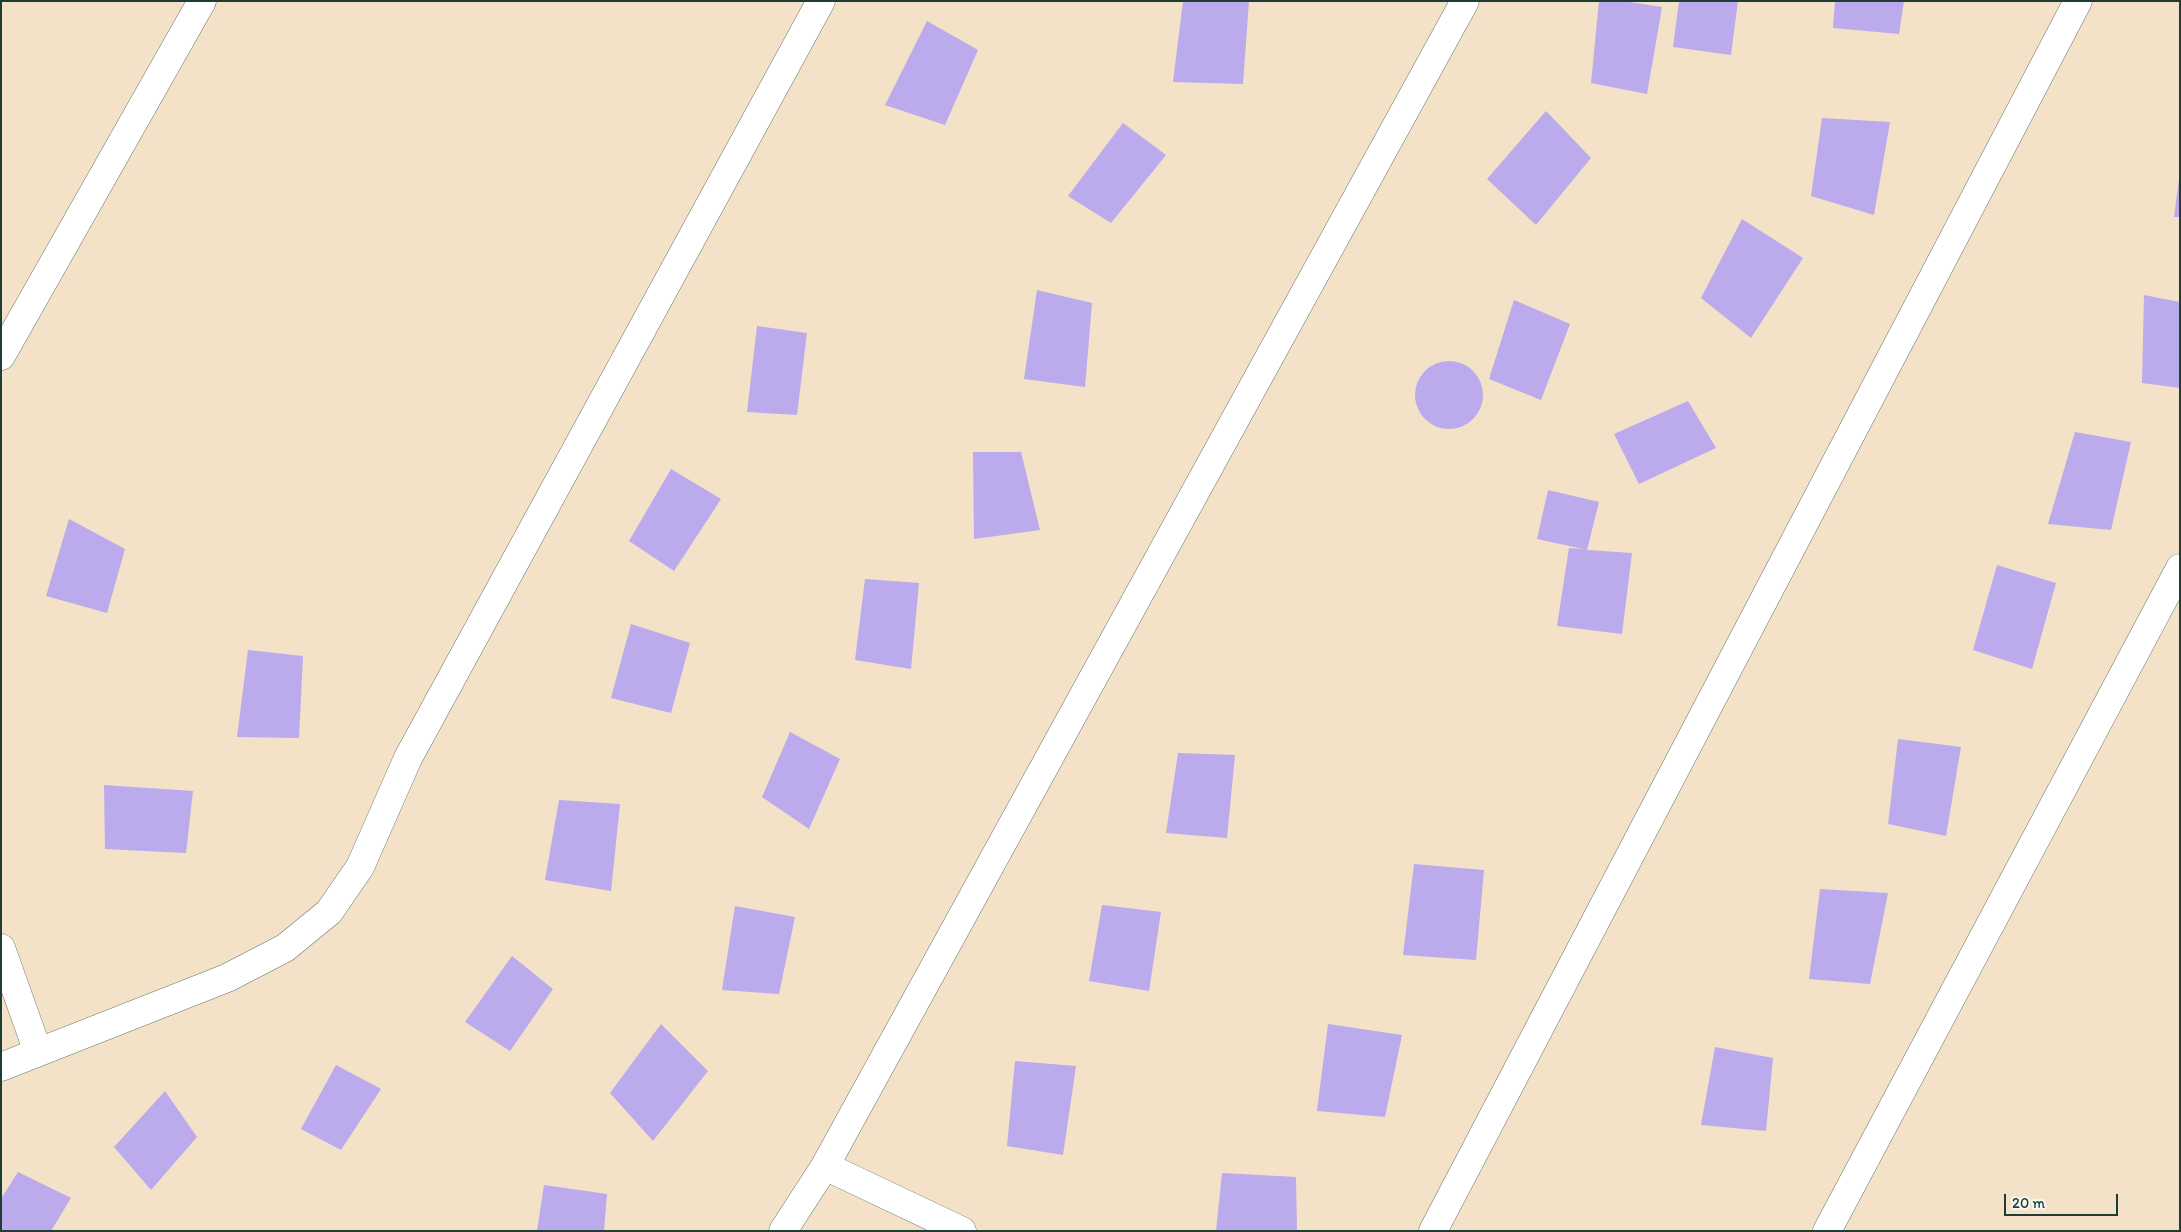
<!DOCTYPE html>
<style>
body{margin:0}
#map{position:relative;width:2181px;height:1232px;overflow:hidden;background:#f3e1c8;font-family:Itim,sans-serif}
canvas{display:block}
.frame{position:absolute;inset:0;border:2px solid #1f3d34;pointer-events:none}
.scale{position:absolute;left:2004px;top:1194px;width:114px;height:22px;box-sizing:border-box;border:2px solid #1f3d34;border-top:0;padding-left:6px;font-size:15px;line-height:18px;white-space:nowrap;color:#1f3d34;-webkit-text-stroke:4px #f6f6f2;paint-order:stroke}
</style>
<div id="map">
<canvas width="2181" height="1232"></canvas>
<div class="frame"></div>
<div class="scale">20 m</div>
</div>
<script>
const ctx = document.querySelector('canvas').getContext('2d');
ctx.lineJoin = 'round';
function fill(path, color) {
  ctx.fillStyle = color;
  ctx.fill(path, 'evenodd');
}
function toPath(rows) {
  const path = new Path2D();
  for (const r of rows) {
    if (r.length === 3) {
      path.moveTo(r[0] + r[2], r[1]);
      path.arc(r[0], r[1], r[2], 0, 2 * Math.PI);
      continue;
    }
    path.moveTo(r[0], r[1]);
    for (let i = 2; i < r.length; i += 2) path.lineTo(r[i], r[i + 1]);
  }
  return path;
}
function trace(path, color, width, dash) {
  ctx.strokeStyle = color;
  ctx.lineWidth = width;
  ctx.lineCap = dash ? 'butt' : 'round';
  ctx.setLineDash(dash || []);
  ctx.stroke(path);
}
fill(toPath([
 [1183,1,1249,1,1243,84,1173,82],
 [1599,1,1623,1,1662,7,1647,94,1591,83],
 [1679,1,1738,1,1731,55,1673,47],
 [1835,1,1904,1,1899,34,1833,28],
 [927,21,978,50,945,125,885,105],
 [1546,111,1591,158,1536,225,1487,179],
 [1822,118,1890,122,1874,215,1811,196],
 [1123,123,1166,155,1111,223,1068,196],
 [2179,179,2180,217,2174,217],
 [1742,219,1803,258,1751,338,1701,298],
 [1037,290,1092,303,1085,387,1024,379],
 [2144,295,2180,302,2180,388,2142,383],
 [1514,300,1570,324,1541,400,1489,379],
 [757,326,807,333,797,415,747,412],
 [1449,395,34],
 [1688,401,1716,448,1639,484,1614,434],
 [2075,432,2131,442,2111,530,2048,524],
 [973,452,1021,452,1040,530,974,539],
 [671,469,721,499,674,571,629,541],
 [1548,490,1599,502,1587,550,1632,553,1622,634,1557,626,1569,548,1583,549,1537,539],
 [69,519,125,549,107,613,46,596],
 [1997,565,2056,583,2032,669,1973,650],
 [865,579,919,583,911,669,855,660],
 [631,624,690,643,671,713,611,698],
 [248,650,303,656,299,738,237,737],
 [790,732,840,759,809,829,762,797],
 [1898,739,1961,747,1946,836,1888,824],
 [1178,753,1235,755,1227,838,1166,833],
 [104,785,193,791,186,853,105,849],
 [559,800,620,804,611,891,545,880],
 [1414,864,1484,870,1476,960,1403,955],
 [1820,889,1888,893,1870,984,1809,979],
 [1102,905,1161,912,1149,991,1089,981],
 [735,906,795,917,779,994,722,990],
 [512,956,553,989,510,1051,465,1022],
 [661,1024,708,1071,653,1141,610,1093],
 [1328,1024,1402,1035,1385,1117,1317,1111],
 [1715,1047,1773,1058,1766,1131,1701,1125],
 [1015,1061,1076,1066,1063,1155,1007,1146],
 [336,1065,381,1089,341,1150,301,1129],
 [165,1091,197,1137,151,1190,114,1147],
 [18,1172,71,1198,51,1231,1,1231,1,1199],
 [1222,1173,1296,1177,1297,1231,1216,1231],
 [544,1185,607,1194,604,1231,537,1231]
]), '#bbaaec');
const street = toPath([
 [1,356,202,1],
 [1,948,38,1052],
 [1,1067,227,978,285,948,329,912,360,867,408,758,821,1],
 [825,1166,962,1231],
 [783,1231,825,1166,1465,1],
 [1433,1231,2078,1],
 [1827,1231,2180,568]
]);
trace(street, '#697668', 29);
trace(street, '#fff', 28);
</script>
